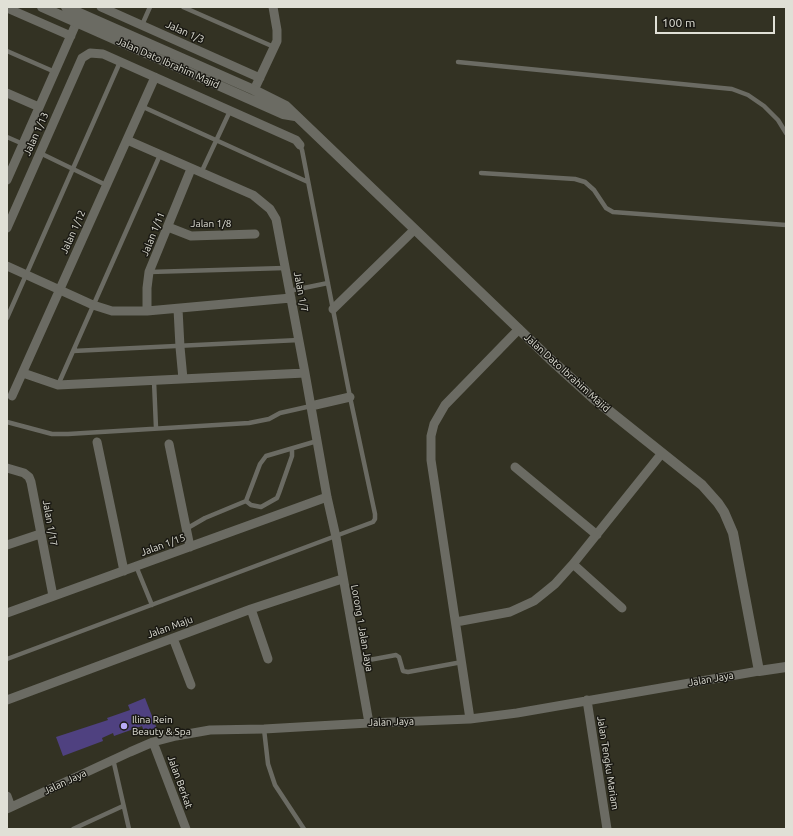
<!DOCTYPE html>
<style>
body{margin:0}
#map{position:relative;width:793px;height:836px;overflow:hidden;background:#333223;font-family:Ubuntu,sans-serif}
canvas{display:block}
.frame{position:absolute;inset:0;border:8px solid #e0e0d6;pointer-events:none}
.scale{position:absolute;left:655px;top:16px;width:120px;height:18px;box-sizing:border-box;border:2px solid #e0e0d6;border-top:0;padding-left:5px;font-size:12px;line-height:14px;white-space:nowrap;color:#e0e0d6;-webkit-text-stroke:3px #1a1913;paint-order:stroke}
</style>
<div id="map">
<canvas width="793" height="836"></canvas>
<div class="frame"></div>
<div class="scale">100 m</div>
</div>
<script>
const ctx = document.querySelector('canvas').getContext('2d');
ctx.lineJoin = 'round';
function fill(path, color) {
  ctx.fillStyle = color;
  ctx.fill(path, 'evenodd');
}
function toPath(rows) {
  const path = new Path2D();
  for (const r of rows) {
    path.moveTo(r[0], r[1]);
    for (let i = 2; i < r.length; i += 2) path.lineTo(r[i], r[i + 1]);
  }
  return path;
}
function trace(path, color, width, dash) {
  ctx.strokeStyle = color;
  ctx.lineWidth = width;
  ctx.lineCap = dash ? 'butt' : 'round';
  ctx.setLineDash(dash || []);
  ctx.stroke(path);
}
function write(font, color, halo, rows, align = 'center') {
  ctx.font = font + ' Ubuntu,sans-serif';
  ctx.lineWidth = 3;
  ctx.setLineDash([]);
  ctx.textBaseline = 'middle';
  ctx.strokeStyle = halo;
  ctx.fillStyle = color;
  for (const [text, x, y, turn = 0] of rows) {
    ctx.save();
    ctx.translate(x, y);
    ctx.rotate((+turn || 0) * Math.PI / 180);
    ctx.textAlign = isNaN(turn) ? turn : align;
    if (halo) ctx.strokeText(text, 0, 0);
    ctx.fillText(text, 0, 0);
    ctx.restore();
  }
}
fill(toPath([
 [145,698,157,729,145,734,142,726,114,736,113,733,102,738,103,741,63,756,56,737,108,720,107,718,130,710,128,705]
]), '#4f4180');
trace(toPath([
 [183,7,274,47],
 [142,25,150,7],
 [7,51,55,72],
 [458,62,732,89,748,95,764,106,778,120,786,133],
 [141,106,308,182],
 [7,137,23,144],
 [40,153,106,185],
 [201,173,230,111],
 [481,173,575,179,585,182,594,190,606,208,613,212,786,225],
 [149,272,285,268],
 [289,291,328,283],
 [7,318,120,62],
 [73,351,299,340],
 [154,381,156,428],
 [58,385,160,155],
 [7,422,52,434,68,434,249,423,269,419,280,413,311,406],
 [246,501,251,505,261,507,277,498,279,493,292,456,292,449],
 [186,529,205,518,246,501,260,464,266,456,317,441],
 [136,566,152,605],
 [7,659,373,522,375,519,375,514,350,397,302,150,300,145],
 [369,660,396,655,399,657,403,671,408,672,462,662],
 [264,729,268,764,275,785,304,829],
 [113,759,129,829],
 [73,829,123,806]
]), '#6b6b63', 4.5);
trace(toPath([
 [101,7,260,78],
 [7,8,71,36],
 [254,90,277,41,277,30,273,7],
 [7,93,39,107],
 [127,140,253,195,270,209,276,219,305,373,327,497,336,537,369,723],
 [7,180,79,17],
 [168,227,191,236,255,234],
 [7,228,82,58,90,53,103,54,296,140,300,145],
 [7,266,93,305,112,311,147,311,291,298],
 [178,309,180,347,183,379],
 [333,309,414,230],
 [147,311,147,288,149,272,191,169],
 [23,373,58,385,305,373],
 [12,396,155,77],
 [311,406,350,397],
 [97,442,124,571],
 [169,444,190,547],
 [515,467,597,535],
 [7,468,24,473,29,477,31,482,53,596],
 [7,545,40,534],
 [573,564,622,608],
 [251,609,268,659],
 [7,613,327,497],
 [456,622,510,612,534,601,544,593,555,584,573,564,662,453],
 [173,638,191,685],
 [7,700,251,609,342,579],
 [587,700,607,829],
 [470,719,431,460,431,436,434,424,445,405,519,329],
 [153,742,186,829],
 [7,796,11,807],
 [7,809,130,752,153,742,176,736,210,730,264,729,369,723,470,719,517,713,759,671]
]), '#6b6b63', 9);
trace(toPath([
 [42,7,283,114,295,116],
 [66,7,254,90,286,106,550,359,593,398,702,485,718,503,724,512,733,533,759,671,786,667]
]), '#6b6b63', 10);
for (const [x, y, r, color] of [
 [124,726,4,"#b8abf7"]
]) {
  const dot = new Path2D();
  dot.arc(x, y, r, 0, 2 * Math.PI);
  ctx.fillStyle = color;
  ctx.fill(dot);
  trace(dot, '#1a1913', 1.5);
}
write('10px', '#e0e0d6', '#1a1913', [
 ["Jalan 1/3",185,32,24],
 ["Jalan Dato Ibrahim Majid",168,63,24],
 ["Jalan 1/13",36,134,-66],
 ["Jalan 1/8",211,224],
 ["Jalan 1/12",73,232,-66],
 ["Jalan 1/11",153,234,-68],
 ["Jalan 1/7",301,292,79],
 ["Jalan Dato Ibrahim Majid",567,373,42],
 ["Jalan 1/17",50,523,80],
 ["Jalan 1/15",163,545,-20],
 ["Jalan Maju",170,627,-20],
 ["Lorong 1 Jalan Jaya",362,628,80],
 ["Jalan Jaya",711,679,-10],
 ["Jalan Jaya",391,722,-2],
 ["Jalan Tengku Mariam",608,763,81],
 ["Jalan Jaya",65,782,-25],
 ["Jalan Berkat",180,782,70]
]);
write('10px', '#e0e0d6', '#1a1913', [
 ["Ilina Rein",132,720],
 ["Beauty & Spa",132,732]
], 'left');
</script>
